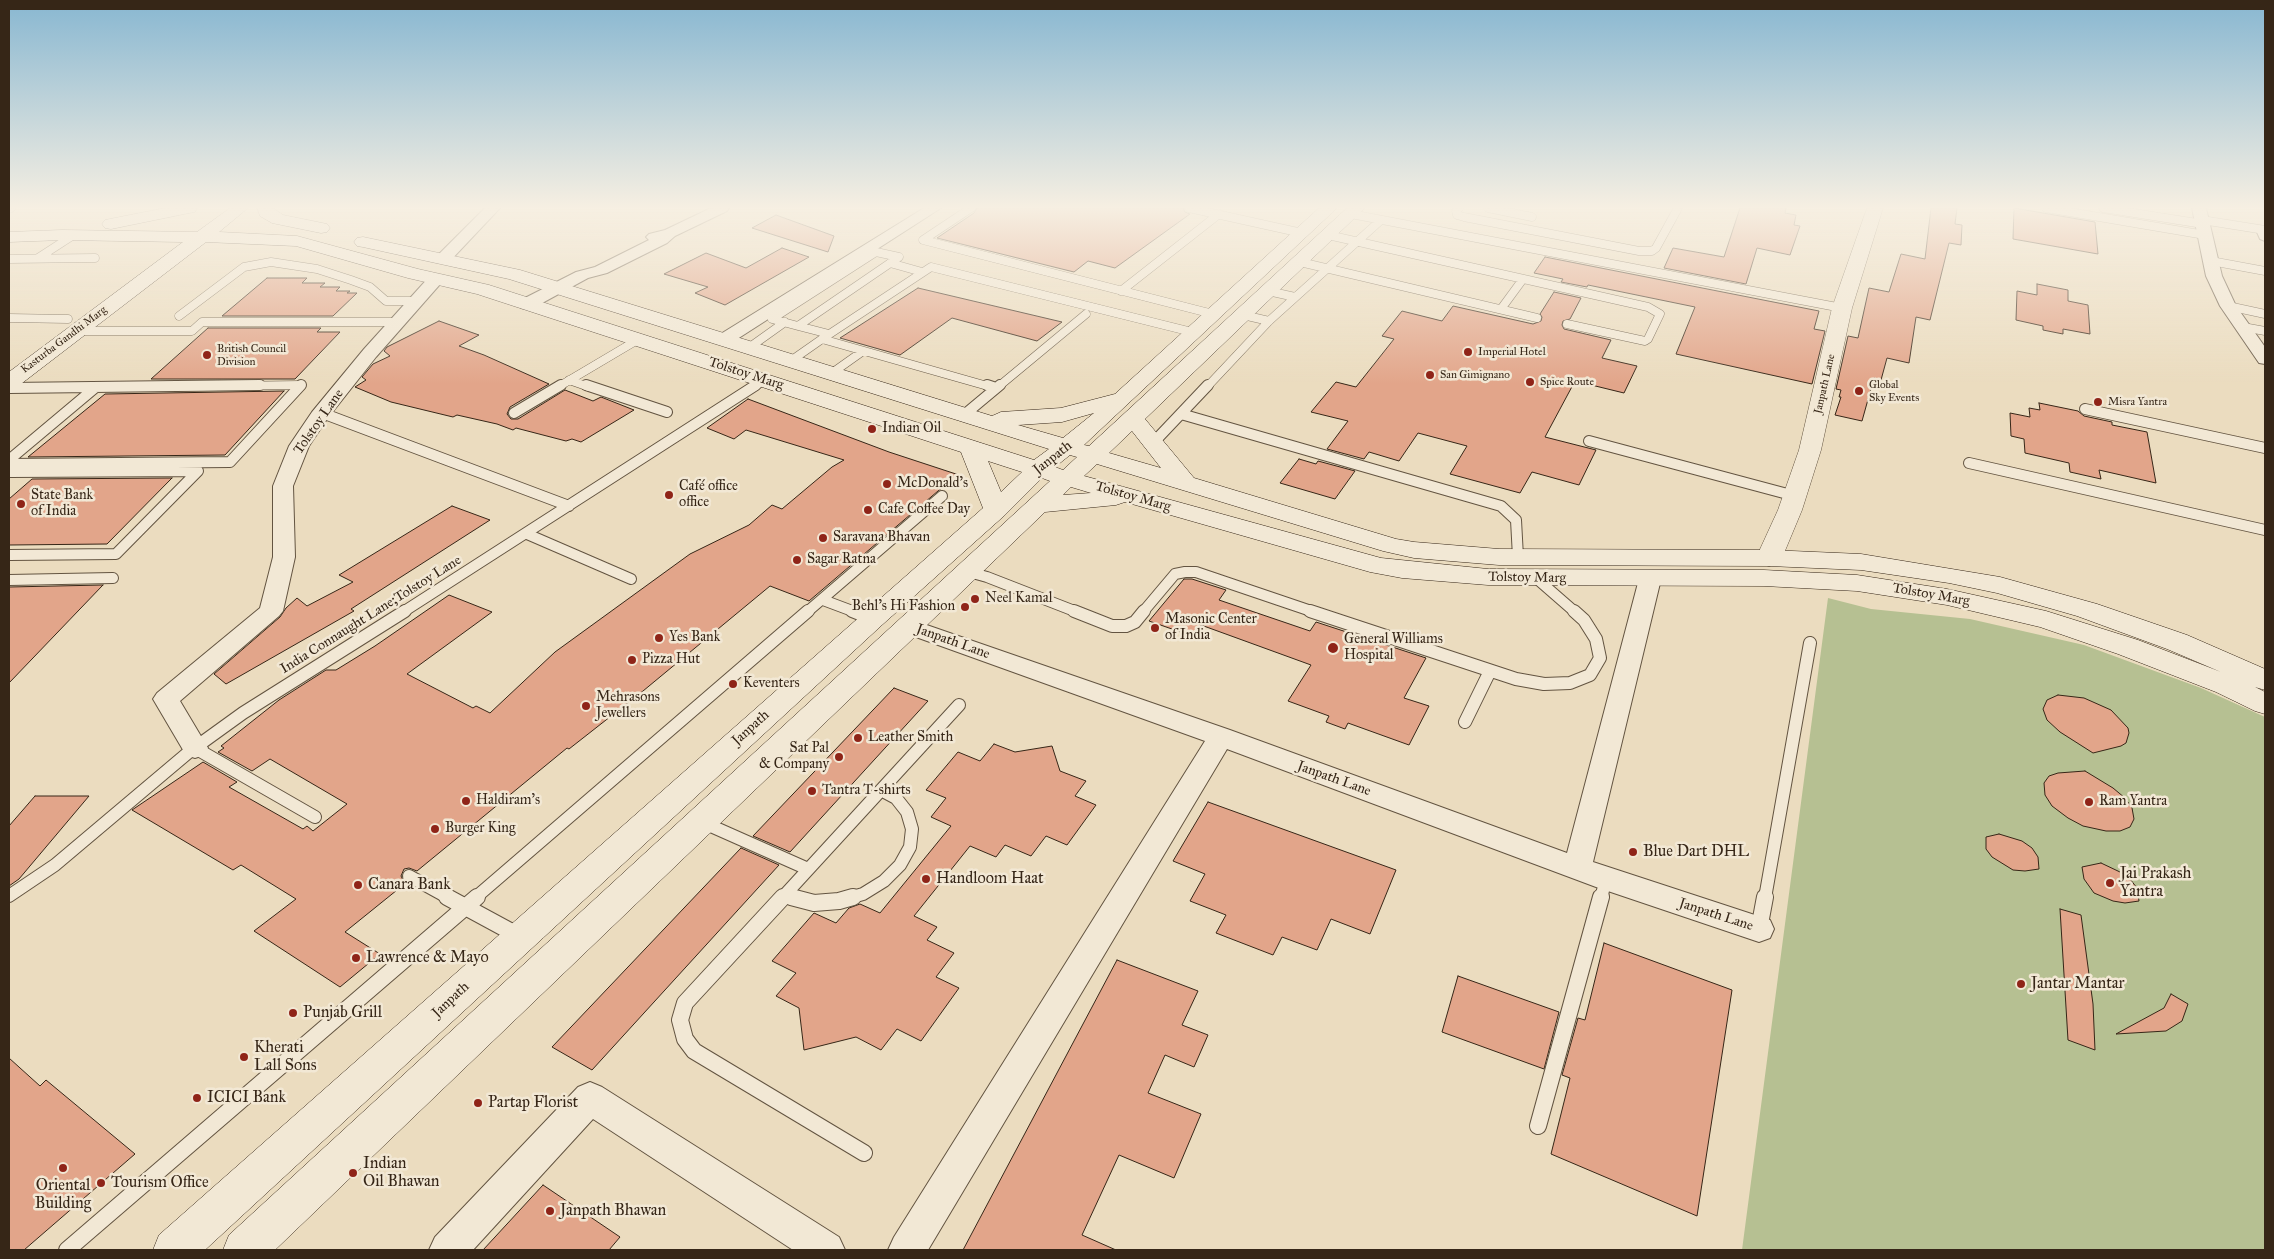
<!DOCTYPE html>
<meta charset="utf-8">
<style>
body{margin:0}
#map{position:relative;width:2274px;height:1259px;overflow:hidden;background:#ebdcbf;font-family:"IM FELL Great Primer",serif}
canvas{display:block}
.frame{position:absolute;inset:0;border:10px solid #362617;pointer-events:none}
</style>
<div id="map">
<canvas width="2274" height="1259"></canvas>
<div class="frame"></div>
</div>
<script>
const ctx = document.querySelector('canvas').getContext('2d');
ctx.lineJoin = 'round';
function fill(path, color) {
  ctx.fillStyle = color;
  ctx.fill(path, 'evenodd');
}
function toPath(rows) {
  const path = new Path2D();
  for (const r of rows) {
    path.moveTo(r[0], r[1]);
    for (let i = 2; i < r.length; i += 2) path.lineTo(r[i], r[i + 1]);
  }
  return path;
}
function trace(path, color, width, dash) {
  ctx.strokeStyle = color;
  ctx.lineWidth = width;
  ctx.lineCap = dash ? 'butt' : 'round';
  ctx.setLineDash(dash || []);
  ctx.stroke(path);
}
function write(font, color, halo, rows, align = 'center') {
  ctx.font = font + ' "IM FELL Great Primer",serif';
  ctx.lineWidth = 5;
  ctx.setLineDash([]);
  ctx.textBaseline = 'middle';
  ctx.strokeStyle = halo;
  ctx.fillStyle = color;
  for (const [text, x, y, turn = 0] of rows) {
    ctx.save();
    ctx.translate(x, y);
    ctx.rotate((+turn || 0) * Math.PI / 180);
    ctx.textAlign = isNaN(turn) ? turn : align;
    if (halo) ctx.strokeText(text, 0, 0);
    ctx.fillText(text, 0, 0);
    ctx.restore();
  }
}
fill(toPath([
 [1828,598,1871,609,1970,619,2084,645,2201,688,2265,717,2265,1250,1742,1250]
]), '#b6c092');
const building = toPath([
 [977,208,1183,208,1185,212,1190,214,1115,268,1088,261,1074,272,937,238,974,213,977,208],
 [1740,208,1786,208,1785,213,1796,215,1794,225,1800,226,1790,255,1757,248,1746,284,1664,268,1673,248,1724,257,1740,208],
 [1931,208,1957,208,1955,224,1962,225,1961,245,1949,243,1930,320,1916,317,1909,363,1887,358,1881,380,1874,378,1862,421,1835,415,1841,397,1839,397,1841,390,1836,389,1848,336,1858,338,1869,288,1889,292,1901,254,1925,259,1931,208],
 [2014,208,2095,222,2098,254,2013,239,2014,208],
 [776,215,834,236,828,252,752,228,776,215],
 [782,248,809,257,725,305,695,293,708,287,664,274,706,253,746,268,782,248],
 [1545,257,1819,311,1814,329,1825,331,1812,384,1676,354,1695,307,1588,285,1587,287,1561,282,1563,279,1534,273,1545,257],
 [267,278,307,278,302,283,325,283,320,287,340,287,336,291,350,291,347,293,357,293,333,316,222,316,267,278],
 [2037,284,2068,290,2068,301,2088,305,2090,334,2063,329,2063,334,2043,330,2043,326,2016,320,2017,291,2037,295,2037,284],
 [918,288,1062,322,1037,341,952,318,900,355,840,338,918,288],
 [1554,292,1581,298,1570,319,1563,321,1562,325,1564,329,1611,340,1602,358,1637,366,1624,393,1575,381,1545,437,1596,450,1579,485,1532,472,1520,493,1450,474,1467,446,1418,433,1399,461,1369,452,1364,459,1327,449,1348,421,1311,412,1336,382,1356,387,1394,339,1382,336,1402,311,1442,321,1453,306,1533,324,1541,321,1542,317,1540,314,1554,292],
 [439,321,479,335,459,346,484,355,549,384,510,407,507,414,511,419,518,419,565,390,593,401,601,397,634,410,581,442,572,439,566,441,516,428,513,430,497,424,457,415,453,417,391,402,355,387,366,380,362,377,373,364,390,356,384,351,387,347,439,321],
 [208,328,321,328,317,332,340,332,295,379,151,379,208,328],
 [284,391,225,455,28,457,105,394,284,391],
 [748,399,889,452,959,475,938,491,809,601,770,586,643,691,569,749,567,748,417,871,409,868,404,869,401,876,404,882,400,885,402,886,345,932,380,954,340,987,254,931,296,899,241,865,233,870,132,810,203,762,237,782,229,787,303,829,307,826,313,831,347,804,270,759,252,771,218,752,224,748,221,746,279,700,326,670,336,670,375,646,449,595,492,612,407,674,473,708,476,706,490,713,555,652,690,554,749,525,772,505,782,509,832,467,844,460,746,430,734,439,707,428,748,399],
 [2039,403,2078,411,2084,416,2112,422,2112,425,2147,432,2156,483,2099,470,2101,479,2070,472,2069,463,2025,453,2024,439,2011,436,2010,413,2030,417,2029,408,2040,410,2039,403],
 [1299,459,1316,464,1318,461,1355,471,1335,499,1280,483,1299,459],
 [172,478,107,544,9,545,9,499,32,479,172,478],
 [452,506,490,520,351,609,354,611,226,684,214,674,280,617,286,608,297,598,307,606,353,582,339,575,452,506],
 [1184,579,1192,579,1226,590,1219,600,1310,631,1316,622,1426,658,1404,698,1429,706,1409,745,1348,723,1345,729,1326,722,1329,716,1288,701,1311,665,1201,625,1192,636,1149,621,1184,579],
 [103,585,9,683,9,587,103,585],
 [894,688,928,701,790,852,753,836,894,688],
 [2058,695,2084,698,2111,710,2128,728,2129,733,2126,743,2121,746,2093,753,2060,732,2047,720,2043,709,2047,700,2058,695],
 [994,744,1015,752,1052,746,1060,771,1086,781,1075,796,1096,805,1067,845,1046,836,1031,856,1005,845,996,857,970,846,914,916,937,927,927,940,954,953,936,977,959,988,921,1041,897,1029,881,1050,856,1037,804,1050,799,1008,776,996,796,973,772,961,814,913,836,923,849,908,860,904,880,913,951,826,931,817,946,798,926,790,958,752,980,761,994,744],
 [2085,771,2113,788,2125,798,2132,808,2134,819,2130,827,2120,831,2106,831,2083,826,2068,818,2052,806,2045,795,2044,783,2049,776,2058,773,2085,771],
 [35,796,89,796,19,879,9,886,9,826,35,796],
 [1208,802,1396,870,1370,934,1331,919,1317,950,1282,937,1273,955,1216,933,1226,915,1190,901,1205,874,1173,861,1208,802],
 [1999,834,2022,841,2032,848,2038,857,2039,869,2025,871,2013,870,1992,857,1986,849,1986,837,1999,834],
 [741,848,779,865,592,1070,552,1047,741,848],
 [2101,863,2120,872,2130,879,2137,888,2139,901,2125,903,2113,901,2094,893,2084,879,2082,867,2101,863],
 [2060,909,2081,915,2093,1004,2095,1050,2068,1040,2060,909],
 [1604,943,1732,990,1697,1216,1551,1154,1570,1078,1562,1075,1578,1018,1585,1020,1604,943],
 [1117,960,1198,991,1182,1025,1208,1035,1194,1067,1165,1055,1148,1093,1201,1114,1174,1178,1119,1155,1082,1235,1116,1250,963,1250,1117,960],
 [1458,976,1559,1012,1544,1069,1442,1032,1458,976],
 [2171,994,2188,1004,2182,1021,2166,1031,2116,1034,2164,1008,2171,994],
 [9,1058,40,1086,46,1080,135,1154,24,1250,9,1250,9,1058],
 [543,1185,620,1237,609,1250,483,1250,543,1185]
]);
fill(building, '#e2a58a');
trace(building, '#362617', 1);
const serviceFar3 = toPath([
 [971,208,923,240,1213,314],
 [1189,208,1302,233],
 [1459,208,1456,211,1457,215,1464,217,1639,251,1652,251,1656,248,1678,208],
 [1488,208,1532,217],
 [2046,208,2205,235],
 [2103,208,2203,224],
 [9,209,11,208],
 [1351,214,1842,308],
 [2202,220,2265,230],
 [1328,235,1648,307,1660,314,1648,339,1645,341,1567,324],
 [876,252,899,257,798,326,772,319,876,252],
 [38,258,72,236],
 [9,259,95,258],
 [2211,261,2265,271],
 [1300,262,1537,318],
 [890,263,922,272],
 [1121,291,1219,214],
 [1268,291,1295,297],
 [2228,306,2265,314],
 [1501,309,1523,279],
 [1243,315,1269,321],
 [179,316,244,267,271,262,317,269,351,280,370,287,386,301,416,301],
 [9,318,68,319],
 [798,326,829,334],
 [2243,327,2265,331],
 [76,331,192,331,202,322,397,322],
 [750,347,785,322],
 [792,360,822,339],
 [832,373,863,351],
 [569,380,589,387],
 [138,387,301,385,299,387],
 [558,387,639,339],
 [754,387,764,380],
 [991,387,822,339,931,267,1192,332],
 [998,387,1086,314],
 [1207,387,1269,321,1381,220]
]);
const serviceFar2 = toPath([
 [586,385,667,412],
 [987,385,996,388],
 [9,388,260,385],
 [2085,409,2265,448],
 [322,413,569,506],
 [514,413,561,385],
 [1181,414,1501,506,1516,520,1518,557],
 [964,415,1000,385],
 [1589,441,1795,496],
 [1154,442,1208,385],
 [9,460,96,387],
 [1969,463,2265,530],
 [9,464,230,462,301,385],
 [9,472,198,471,116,554,9,555],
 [527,534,631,579],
 [969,572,987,577,1077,612],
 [1536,578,1575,612],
 [9,580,113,578],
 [823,600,855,612],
 [403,612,756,385],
 [807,612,942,496],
 [1143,612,1175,574,1185,572,1196,572,1314,612]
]);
const serviceFar1 = toPath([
 [852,611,872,619],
 [1074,611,1112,626,1126,626,1135,622,1144,611],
 [1310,611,1516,679,1544,684,1570,683,1590,675,1600,658,1596,639,1584,620,1574,611],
 [1465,722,1490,671],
 [195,748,315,817],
 [702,822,808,869],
 [409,876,449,898],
 [784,895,795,898],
 [9,896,55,865,189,752,243,713,405,611],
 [475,898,808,611],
 [782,898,959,705],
 [849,898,863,894,884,881,900,865,910,847,912,829,907,812,896,798,881,790],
 [1601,898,1606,879],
 [1765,898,1810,643]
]);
const service = toPath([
 [447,897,519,936],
 [783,897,685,1003,680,1020,685,1039,694,1051,864,1153],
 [791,897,814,903,839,901,853,897],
 [1759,929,1765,897],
 [1538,1126,1601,897],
 [67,1250,477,897]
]);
const minor = toPath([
 [485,208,500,208,449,262,437,262,435,259,437,256,485,208],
 [711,208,729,208,727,211,675,236,667,243,607,273,588,278,533,308,527,309,521,308,519,304,521,300,576,272,595,267,649,240,646,237,649,234,665,230,711,208],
 [924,208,941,208,731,343,725,344,719,343,716,339,719,335,924,208],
 [2192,208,2206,208,2222,276,2236,306,2265,347,2265,364,2259,363,2220,306,2206,276,2192,208],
 [2265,226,2265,241,2260,239,2256,230,2259,227,2265,226],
 [436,274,442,276,444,279,442,282,376,357,327,419,309,446,293,486,295,557,283,611,279,616,180,701,208,748,204,755,195,758,186,755,153,699,157,693,260,608,273,557,273,486,289,446,312,412,364,349,430,276,436,274],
 [1650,572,1658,574,1661,579,1593,862,1770,920,1774,929,1770,938,1759,942,1596,887,1227,749,928,1250,888,1250,894,1237,1205,741,902,632,898,627,902,622,910,619,918,622,1230,730,1567,853,1639,579,1642,574,1650,572],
 [590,1082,602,1087,839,1237,845,1250,793,1250,593,1119,473,1250,429,1250,435,1237,578,1087,590,1082]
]);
const tertiary = toPath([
 [1867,208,1883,208,1852,308,1821,450,1802,510,1782,558,1778,564,1769,566,1760,564,1756,558,1778,510,1799,450,1832,308,1867,208]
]);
const secondary = toPath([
 [165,208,197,208,195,212,189,213,111,229,105,228,102,224,105,220,165,208],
 [230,208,248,208,219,232,297,236,418,269,489,285,1034,460,1049,449,509,279,363,247,357,246,354,242,357,238,363,237,520,270,992,416,1001,412,1061,408,1115,394,1319,208,1337,208,1084,445,1089,446,1347,208,1365,208,1145,419,1194,478,1396,539,1414,542,1499,549,1769,550,1861,554,2000,577,2097,604,2187,635,2265,669,2265,690,2255,687,2265,692,2265,714,2255,711,2216,692,2118,654,2040,627,1947,605,1857,591,1764,586,1488,585,1402,578,1370,572,1125,502,1116,505,1045,512,275,1250,223,1250,229,1235,1050,481,1042,478,1005,515,882,625,205,1250,153,1250,159,1235,983,508,961,452,477,294,408,278,296,246,206,242,17,387,9,388,9,372,183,242,62,240,9,242,9,232,62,230,197,232,230,208],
 [1094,413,1063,438,1018,425,1062,422,1094,413],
 [1132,431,1161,468,1109,453,1132,431],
 [1070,455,1077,457,1063,470,1055,467,1070,455],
 [988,461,1022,472,1001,492,988,461],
 [1097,464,1383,551,1414,558,1499,565,1769,566,1861,570,1949,583,1997,593,2077,616,2167,649,2221,672,2138,640,2046,611,1947,589,1857,575,1764,570,1488,569,1381,558,1084,476,1097,464],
 [1071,487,1091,493,1063,495,1071,487],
 [257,208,273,208,283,215,327,224,330,228,327,232,321,233,272,223,260,216,257,208]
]);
trace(serviceFar3, '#635441', 9);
trace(serviceFar2, '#635441', 12);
trace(serviceFar1, '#635441', 14);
trace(service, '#635441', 18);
trace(minor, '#635441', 2);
trace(tertiary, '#635441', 1);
trace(secondary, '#362617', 1);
trace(serviceFar3, '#f2e8d5', 8);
trace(serviceFar2, '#f2e8d5', 10);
trace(serviceFar1, '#f2e8d5', 12);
trace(service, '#f2e8d5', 16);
fill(minor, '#f2e8d5');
fill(tertiary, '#f2e8d5');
fill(secondary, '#f2e8d5');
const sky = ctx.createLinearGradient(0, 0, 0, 384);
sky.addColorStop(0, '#88b7d1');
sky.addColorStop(0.54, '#f6efe2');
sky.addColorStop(1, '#f6efe200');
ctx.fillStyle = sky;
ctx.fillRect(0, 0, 2274, 384);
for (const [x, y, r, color] of [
 [1468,352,5,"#8f2418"],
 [207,355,5,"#8f2418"],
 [1430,375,5,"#8f2418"],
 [1530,382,5,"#8f2418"],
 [1859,391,5,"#8f2418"],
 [2098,402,5,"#8f2418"],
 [872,429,5,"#8f2418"],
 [887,484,5,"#8f2418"],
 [669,495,5,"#8f2418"],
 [21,504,5,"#8f2418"],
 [868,510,5,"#8f2418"],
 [823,538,5,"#8f2418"],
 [797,560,5,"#8f2418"],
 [975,599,5,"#8f2418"],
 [965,607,5,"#8f2418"],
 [1155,628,5,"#8f2418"],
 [659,638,5,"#8f2418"],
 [1333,648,6,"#8f2418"],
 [632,660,5,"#8f2418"],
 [733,684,5,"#8f2418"],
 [586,706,5,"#8f2418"],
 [858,738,5,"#8f2418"],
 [839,757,5,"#8f2418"],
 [812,791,5,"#8f2418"],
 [466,801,5,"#8f2418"],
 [2089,802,5,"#8f2418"],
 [435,829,5,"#8f2418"],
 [1633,852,5,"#8f2418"],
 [926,879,5,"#8f2418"],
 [2110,883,5,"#8f2418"],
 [358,885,5,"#8f2418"],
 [356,958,5,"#8f2418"],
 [2021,984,5,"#8f2418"],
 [293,1013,5,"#8f2418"],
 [244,1057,5,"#8f2418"],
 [197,1098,5,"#8f2418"],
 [478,1103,5,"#8f2418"],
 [63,1168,5,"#8f2418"],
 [353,1173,5,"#8f2418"],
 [101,1183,5,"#8f2418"],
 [550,1211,5,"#8f2418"]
]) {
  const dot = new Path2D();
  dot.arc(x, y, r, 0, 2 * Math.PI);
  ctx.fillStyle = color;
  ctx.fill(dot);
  trace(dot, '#f2e8d5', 2);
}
write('11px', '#362617', '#f2e8d5', [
 ["Kasturba Gandhi Marg",64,340,-37],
 ["Janpath Lane",1825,384,-77]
]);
write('11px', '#362617', '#f2e8d5', [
 ["British Council",217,349],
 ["Division",217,362],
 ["Imperial Hotel",1478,352],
 ["San Gimignano",1440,375],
 ["Spice Route",1540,382],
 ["Global",1869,385],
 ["Sky Events",1869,398],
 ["Misra Yantra",2108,402]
], 'left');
write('14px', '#362617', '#f2e8d5', [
 ["Tolstoy Marg",746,374,18],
 ["Tolstoy Lane",319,422,-55],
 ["Janpath",1053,458,-38],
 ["Tolstoy Marg",1133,497,16],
 ["Tolstoy Marg",1527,578,1],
 ["Tolstoy Marg",1931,595,10],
 ["India Connaught Lane;Tolstoy Lane",371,615,-32],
 ["Janpath Lane",953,642,20],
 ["Janpath",751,728,-42],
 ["Janpath Lane",1334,779,20],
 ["Janpath Lane",1716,915,18],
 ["Janpath",451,1000,-43]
]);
write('14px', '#362617', '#f2e8d5', [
 ["Indian Oil",882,429],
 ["McDonald's",897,484],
 ["Café office",679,487],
 ["office",679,503],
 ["State Bank",31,496],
 ["of India",31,512],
 ["Cafe Coffee Day",878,510],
 ["Saravana Bhavan",833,538],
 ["Sagar Ratna",807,560],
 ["Neel Kamal",985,599],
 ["Behl's Hi Fashion",955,607,"right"],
 ["Masonic Center",1165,620],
 ["of India",1165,636],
 ["Yes Bank",669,638],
 ["General Williams",1344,640],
 ["Hospital",1344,656],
 ["Pizza Hut",642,660],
 ["Keventers",743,684],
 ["Mehrasons",596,698],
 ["Jewellers",596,714],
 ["Leather Smith",868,738],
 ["Sat Pal",829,749,"right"],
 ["& Company",829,765,"right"],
 ["Tantra T-shirts",822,791],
 ["Haldiram's",476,801],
 ["Ram Yantra",2099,802],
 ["Burger King",445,829]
], 'left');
write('16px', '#362617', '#f2e8d5', [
 ["Blue Dart DHL",1643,852],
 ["Jai Prakash",2120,874],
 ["Yantra",2120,892],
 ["Handloom Haat",936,879],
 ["Canara Bank",368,885],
 ["Lawrence & Mayo",366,958],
 ["Jantar Mantar",2031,984],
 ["Punjab Grill",303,1013],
 ["Kherati",254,1048],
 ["Lall Sons",254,1066],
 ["ICICI Bank",207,1098],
 ["Partap Florist",488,1103],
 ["Indian",363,1164],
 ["Oil Bhawan",363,1182],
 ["Tourism Office",111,1183],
 ["Oriental",63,1186,"center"],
 ["Building",63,1204,"center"],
 ["Janpath Bhawan",560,1211]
], 'left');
</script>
